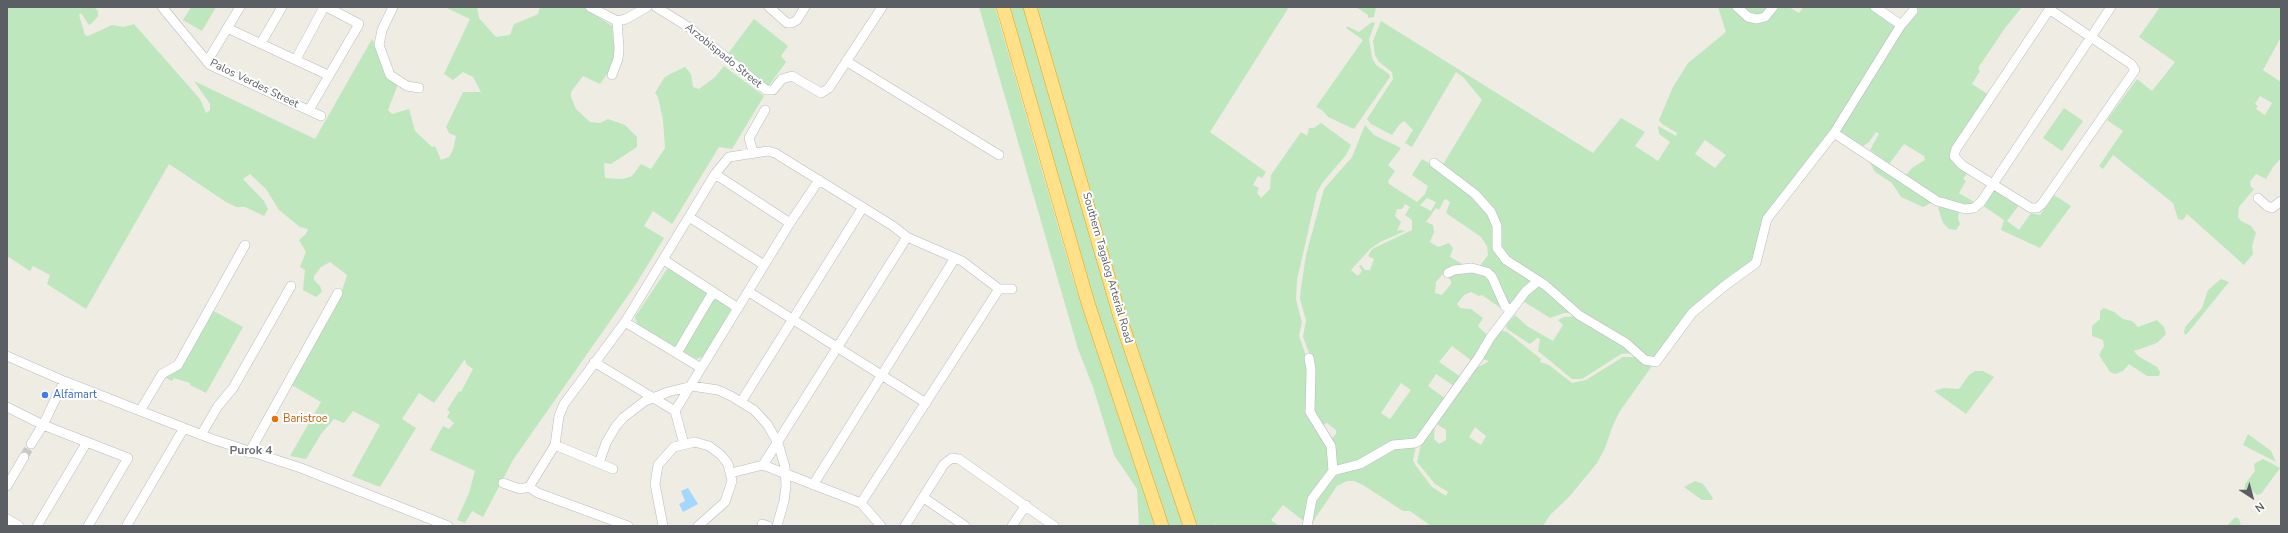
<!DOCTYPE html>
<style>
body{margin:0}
#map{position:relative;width:2288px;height:533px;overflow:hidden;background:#efece3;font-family:"Nunito Sans",sans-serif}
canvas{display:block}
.frame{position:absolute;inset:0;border:8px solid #5b5f64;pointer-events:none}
.north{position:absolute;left:2232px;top:477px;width:40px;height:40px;-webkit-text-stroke:3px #fff;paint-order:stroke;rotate:144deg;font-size:11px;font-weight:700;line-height:16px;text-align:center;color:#5b5f64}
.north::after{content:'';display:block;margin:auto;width:14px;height:18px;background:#5b5f64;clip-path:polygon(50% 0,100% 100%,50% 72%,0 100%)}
</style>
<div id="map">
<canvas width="2288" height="533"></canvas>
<div class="frame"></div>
<div class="north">N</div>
</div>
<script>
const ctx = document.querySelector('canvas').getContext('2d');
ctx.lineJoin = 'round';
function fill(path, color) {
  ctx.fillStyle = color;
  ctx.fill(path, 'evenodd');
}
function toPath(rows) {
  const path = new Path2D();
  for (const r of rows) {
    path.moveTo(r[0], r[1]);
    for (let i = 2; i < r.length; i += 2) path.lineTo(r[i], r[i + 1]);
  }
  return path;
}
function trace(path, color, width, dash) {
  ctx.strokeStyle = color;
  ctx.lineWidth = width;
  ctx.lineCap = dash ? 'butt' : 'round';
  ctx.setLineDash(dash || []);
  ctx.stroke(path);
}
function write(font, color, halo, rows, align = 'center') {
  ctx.font = font + ' "Nunito Sans",sans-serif';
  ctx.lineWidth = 4;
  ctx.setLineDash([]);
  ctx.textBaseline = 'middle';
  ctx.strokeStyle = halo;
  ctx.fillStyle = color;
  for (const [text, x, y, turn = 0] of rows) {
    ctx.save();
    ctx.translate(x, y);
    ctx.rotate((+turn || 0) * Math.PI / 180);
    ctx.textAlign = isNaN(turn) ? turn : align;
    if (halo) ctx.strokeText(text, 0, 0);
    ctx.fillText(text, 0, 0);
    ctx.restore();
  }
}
fill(toPath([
 [7,7,94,7,98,11,98,16,93,22,89,25,81,13,79,15,85,35,88,36,112,25,124,27,134,24,200,99,206,113,210,110,210,104,194,81,315,139,372,39,398,84,388,110,392,114,409,109,415,131,432,147,435,146,441,160,449,157,453,150,456,136,449,133,446,127,463,92,481,92,473,77,463,72,453,80,444,74,470,19,445,7,477,7,479,18,496,37,510,35,514,24,534,16,538,14,540,7,583,7,612,26,615,56,610,70,600,84,583,76,571,92,571,97,576,109,590,122,600,123,608,119,625,125,637,137,637,147,611,164,604,163,605,178,623,179,632,176,641,164,651,169,665,148,663,120,658,97,655,93,664,78,670,74,685,67,691,74,693,87,699,89,715,77,724,66,764,96,732,149,719,147,672,224,653,211,644,226,664,238,636,284,513,460,483,517,472,511,465,523,457,520,469,493,475,471,430,450,443,426,449,429,454,423,447,417,450,412,447,410,459,391,461,392,473,369,466,364,465,359,434,403,419,393,402,419,416,428,380,487,352,476,380,425,353,411,344,423,334,419,321,434,306,459,290,456,321,402,290,384,340,297,347,275,330,262,321,267,314,276,314,280,320,286,322,292,316,297,303,290,305,270,300,267,306,252,299,240,306,234,308,229,300,227,279,210,266,189,250,174,243,179,264,201,268,209,264,216,245,207,236,207,226,202,169,164,86,309,47,284,50,275,33,266,30,271,7,256],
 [191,7,216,7,202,31,183,20],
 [979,7,995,7,1072,275,1155,526,1139,526,1137,489,1114,455,1093,387,1078,349],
 [1007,7,1024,7,1185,526,1167,526,1092,304],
 [1036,7,1289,7,1210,132,1266,172,1262,178,1258,176,1253,185,1259,188,1257,193,1261,198,1270,189,1271,175,1301,132,1307,136,1309,128,1314,128,1321,123,1351,145,1346,155,1323,182,1317,192,1297,280,1296,300,1302,322,1299,336,1307,359,1306,402,1326,440,1330,469,1306,503,1305,522,1283,505,1271,520,1279,526,1218,526,1215,524,1215,526,1195,526,1125,317],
 [1356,7,1376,7,1374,17,1368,18,1368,15],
 [1718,7,1734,7,1750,20,1776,7,1789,7,1799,13,1803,7,1871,7,1895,27,1842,115,1769,212,1757,257,1735,275,1732,273,1728,280,1660,353,1650,360,1588,317,1500,250,1500,227,1442,166,1482,100,1463,77,1456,72,1412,147,1405,143,1413,130,1404,121,1399,125,1392,135,1371,124,1367,119,1393,79,1392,72,1379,62,1375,55,1373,41,1381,21,1593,153,1621,118,1645,132,1635,146,1658,161,1670,142,1659,134,1658,126,1676,136,1677,133,1662,124,1659,120,1673,87,1688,63,1726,32],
 [1705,140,1726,155,1715,168,1695,154],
 [1740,7,1771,7,1766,13,1755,17],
 [1916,7,2022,7,2005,28,1978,68,1980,71,1972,84,1989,95,1953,151,1968,172,1963,179,1966,181,1959,193,1976,203,1973,205,1946,202,1905,176,1912,168,1925,160,1924,156,1904,144,1889,164,1870,150,1879,134,1876,132,1869,142,1863,146,1840,132,1840,129,1877,67,1917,9],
 [2160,7,2281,7,2281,37,2263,70,2281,82,2281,158,2273,167,2266,179,2256,174,2250,182,2251,187,2254,189,2239,207,2238,217,2241,221,2251,226,2256,233,2252,246,2253,254,2244,265,2187,214,2183,220,2178,219,2173,203,2113,155,2103,169,2099,166,2123,131,2107,120,2137,79,2152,91,2175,62,2139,37],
 [2260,96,2272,103,2265,115,2256,109,2258,106,2255,104],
 [754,19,788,46,781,56,786,62,768,87,727,55],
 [1372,22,1375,23,1369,39,1372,58,1376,65,1389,74,1390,77,1354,129,1328,117,1322,110,1316,107,1363,40,1346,28,1347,26,1359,32],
 [2064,108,2083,121,2062,151,2043,138],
 [1365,125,1374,135,1401,148,1388,165,1395,171,1388,181,1389,184,1417,202,1425,194,1428,186,1412,175,1422,159,1437,168,1483,205,1493,224,1496,252,1505,262,1524,273,1531,281,1508,306,1493,275,1485,269,1479,267,1488,255,1487,246,1481,237,1446,213,1450,202,1446,199,1444,200,1439,210,1436,208,1426,222,1433,225,1434,232,1430,242,1438,247,1449,243,1453,248,1450,257,1466,266,1456,267,1445,275,1443,274,1436,282,1435,293,1442,295,1451,284,1451,281,1447,276,1470,269,1480,270,1492,279,1506,309,1505,311,1482,295,1479,296,1471,292,1464,295,1457,304,1460,308,1471,309,1483,318,1478,326,1488,336,1479,354,1472,361,1452,346,1439,362,1461,377,1454,386,1436,374,1428,386,1446,399,1418,438,1413,441,1391,443,1362,462,1337,468,1331,439,1336,434,1336,430,1327,423,1322,425,1319,424,1311,407,1313,363,1303,337,1306,320,1300,299,1301,288,1306,255,1324,189,1352,157],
 [1427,198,1436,202,1431,211,1420,205],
 [1405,204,1410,207,1405,215,1412,220,1412,230,1372,249,1368,256,1374,259,1370,270,1365,270,1361,265,1359,266,1362,271,1358,276,1351,270,1370,249,1380,242,1405,231,1400,230,1397,231,1401,222,1395,216,1397,209,1402,209],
 [1401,383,1411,390,1390,419,1381,413],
 [1869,161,1930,201,1931,203,1923,207,1901,197,1892,183,1875,172],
 [1994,190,2019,205,2007,221,2019,230,2031,213,2040,215,2054,195,2071,206,2040,248,2001,230,2004,220,1982,205],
 [1941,206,1959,211,1958,219,1960,224,1956,230,1949,229,1943,223,1938,208],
 [667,269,672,269,728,304,731,310,703,357,696,359,637,324,635,317],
 [2221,279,2229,282,2186,335,2184,333,2185,327,2202,308,2208,290],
 [1539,285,1573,313,1564,313,1550,318,1523,301],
 [2104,308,2114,312,2123,319,2132,321,2138,327,2157,320,2164,327,2166,334,2157,343,2134,351,2138,356,2157,367,2160,372,2159,376,2147,376,2129,364,2123,371,2115,374,2110,372,2099,355,2104,346,2103,340,2092,336,2092,326,2100,319,2100,311],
 [212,310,243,327,206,393,190,385,190,383,174,378,172,381,164,377],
 [1515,315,1527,326,1553,341,1563,325,1558,320,1564,317,1577,316,1614,337,1633,353,1621,354,1582,379,1572,379,1538,351,1540,339,1537,338,1530,344,1507,329,1506,325],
 [1501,330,1507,332,1541,359,1540,362,1549,365,1572,383,1586,380,1623,357,1635,357,1652,366,1620,411,1613,425,1605,448,1597,463,1569,497,1550,515,1543,526,1431,526,1410,511,1403,511,1363,485,1354,481,1347,481,1337,486,1310,526,1311,508,1330,478,1386,450,1416,447,1413,460,1416,466,1432,487,1446,496,1448,492,1435,484,1417,462,1421,444,1435,424,1434,439,1439,444,1446,440,1446,430,1438,425,1437,421,1461,387,1469,381,1468,376,1474,369,1488,362,1487,360,1481,359],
 [1475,427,1486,436,1481,445,1469,437],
 [1975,371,1983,371,1994,377,1966,414,1934,391,1944,388,1959,389,1969,375],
 [2248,434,2271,451,2276,462,2243,445],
 [2263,459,2280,468,2261,494,2257,495,2251,490,2244,492,2245,484,2255,471,2254,464],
 [1695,481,1703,484,1713,498,1712,500,1702,500,1684,487],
 [2235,517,2239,519,2241,526,2227,526]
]), '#bee7be');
fill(toPath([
 [688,488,698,504,683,512,679,504,685,501,681,491]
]), '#a2d7ff');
trace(toPath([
 [24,457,31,444]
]), '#cac9c3', 9, [9, 4.5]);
const minor = toPath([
 [162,7,210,65,321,116],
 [393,7,382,30,379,45,390,75,407,86,419,88],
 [590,7,617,21,626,19,647,7],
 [656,7,690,28,766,90,773,90,782,79,792,76,821,93,829,88,882,7],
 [769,7,787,23,792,23,797,20,805,7],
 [1737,7,1748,17,1757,19,1765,17,1773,7],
 [1875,7,1901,25],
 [2049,9,2131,64,2135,70,2042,204,2037,208,2031,208,1962,165,1954,156,1956,149,2051,7],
 [227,28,328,75],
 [261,43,282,7],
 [296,59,324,7],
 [846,61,999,155],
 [207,62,240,7],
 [612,75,618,59,619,48,617,21],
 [309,110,359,24,327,7],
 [1834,133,1937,201,1965,209,1974,208,1981,202,2111,7],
 [753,152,749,138,765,110],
 [1434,163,1475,194,1491,212,1497,226,1497,248,1506,260,1545,285,1579,315,1626,343,1645,360,1656,362,1692,313,1723,287,1756,263,1767,219,1834,133,1901,25,1913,11],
 [715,174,790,223],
 [2258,198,2267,206,2272,208,2281,201],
 [689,217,764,265],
 [664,260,738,308],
 [1448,273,1454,270,1472,268,1487,272,1492,277,1505,306,1511,311],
 [749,292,926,403],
 [625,322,701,368],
 [677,353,713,292],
 [7,356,64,381,212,439,301,468,448,526],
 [1309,358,1311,369,1310,412,1331,446,1333,471],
 [594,362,675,411,684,444],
 [741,402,863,207],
 [7,407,43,425,128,458,88,526],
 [140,411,162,374,178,365,245,245],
 [675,411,790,223,819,180],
 [201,435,218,406,233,388,291,286],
 [31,444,43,425,64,381],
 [555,445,613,469],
 [249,453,338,293],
 [599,463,606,443,616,426,624,417,645,401,668,392,692,386,718,390,731,396,754,410,767,424,778,443,785,467,786,486,784,501,777,526],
 [763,465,907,237],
 [731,473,763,465,861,503,881,526],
 [503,483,520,489,529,487,538,493,628,526],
 [813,485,955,258],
 [7,486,24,457],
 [529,487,555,445,559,416,564,404,625,322,715,174,729,157,768,151,775,153,893,226,907,237,962,261,999,289,1012,289],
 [924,498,965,526],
 [861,503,999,289],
 [7,519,19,526],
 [762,524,768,526],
 [127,525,184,428],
 [37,526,87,442],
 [663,526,655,484,658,465,674,447,695,442,709,446,721,455,728,464,732,481,725,502,698,526],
 [905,526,944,464,952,458,959,459,1054,526],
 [1012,526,1026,505],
 [1307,526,1312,499,1333,471,1360,464,1393,445,1415,443,1419,441,1479,357,1490,338,1526,291,1537,282]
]);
const highway = toPath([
 [1003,7,1088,303,1162,526],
 [1030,7,1120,317,1190,526]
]);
trace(minor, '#b8bbc0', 10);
trace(highway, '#f1a600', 14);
trace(minor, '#fff', 9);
trace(highway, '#ffe189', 13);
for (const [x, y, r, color] of [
 [45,395,4,"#3f7fe0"],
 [275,419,4,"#e8710a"]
]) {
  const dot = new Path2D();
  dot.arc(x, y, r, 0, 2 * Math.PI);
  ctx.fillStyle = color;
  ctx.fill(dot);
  trace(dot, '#fff', 1.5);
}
write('11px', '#5b5f64', '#fff', [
 ["Arzobispado Street",723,56,39],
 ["Palos Verdes Street",254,84,26],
 ["Southern Tagalog Arterial Road",1107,268,74]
]);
write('11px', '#366cbe', '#fff', [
 ["Alfamart",53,395]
], 'left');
write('11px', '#c56008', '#fff', [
 ["Baristroe",283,419]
], 'left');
write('bold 12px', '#6c7176', '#fff', [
 ["Purok 4",251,451]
]);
</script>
